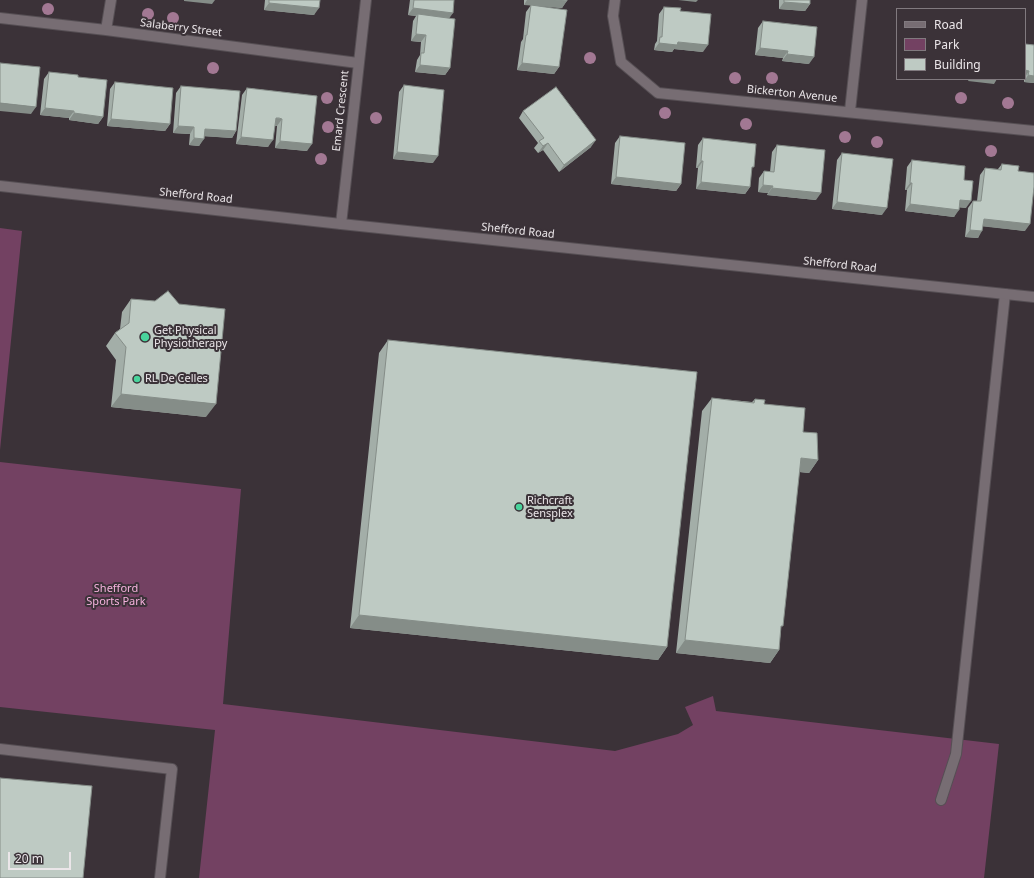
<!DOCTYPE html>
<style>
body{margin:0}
#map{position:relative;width:1034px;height:878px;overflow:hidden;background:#3b3238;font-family:"Noto Sans",sans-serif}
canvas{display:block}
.legend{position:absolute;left:896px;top:8px;width:130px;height:72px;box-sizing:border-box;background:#3b3238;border:1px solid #817a7f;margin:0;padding:5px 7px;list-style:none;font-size:12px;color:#ebe6e9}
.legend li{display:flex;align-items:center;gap:8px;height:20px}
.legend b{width:20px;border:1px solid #817a7f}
.scale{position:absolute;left:8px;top:852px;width:63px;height:18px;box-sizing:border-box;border:2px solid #ebe6e9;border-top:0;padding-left:5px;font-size:12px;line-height:14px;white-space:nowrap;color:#ebe6e9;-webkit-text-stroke:3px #3b3238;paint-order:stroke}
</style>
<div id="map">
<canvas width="1034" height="878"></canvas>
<ul class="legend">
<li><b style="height:5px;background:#776d73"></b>Road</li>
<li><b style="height:11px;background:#734162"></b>Park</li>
<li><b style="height:11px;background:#becac3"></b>Building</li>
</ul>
<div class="scale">20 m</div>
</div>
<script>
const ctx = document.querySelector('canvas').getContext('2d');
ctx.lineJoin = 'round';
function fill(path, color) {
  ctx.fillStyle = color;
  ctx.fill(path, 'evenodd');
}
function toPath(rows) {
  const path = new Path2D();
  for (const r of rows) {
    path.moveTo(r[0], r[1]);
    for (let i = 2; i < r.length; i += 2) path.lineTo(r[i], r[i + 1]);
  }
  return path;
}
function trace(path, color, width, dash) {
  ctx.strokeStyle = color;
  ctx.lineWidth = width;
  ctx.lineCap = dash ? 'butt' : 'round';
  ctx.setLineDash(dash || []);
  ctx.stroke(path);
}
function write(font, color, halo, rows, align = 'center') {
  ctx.font = font + ' "Noto Sans",sans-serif';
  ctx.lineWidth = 4;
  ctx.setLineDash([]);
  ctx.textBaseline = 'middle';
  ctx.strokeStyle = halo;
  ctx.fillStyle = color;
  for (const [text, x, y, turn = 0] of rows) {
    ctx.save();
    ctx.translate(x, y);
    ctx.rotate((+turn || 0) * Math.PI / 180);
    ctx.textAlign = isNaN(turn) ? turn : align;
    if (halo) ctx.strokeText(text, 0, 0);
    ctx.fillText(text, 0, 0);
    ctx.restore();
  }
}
fill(toPath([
 [0,228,22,231,0,450],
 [0,462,241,489,223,704,615,751,678,734,693,725,685,707,713,696,716,711,999,744,984,878,199,878,215,730,0,707]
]), '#734162');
const service = toPath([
 [0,749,172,769,160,878],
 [941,800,956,754,1005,294]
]);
const minor = toPath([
 [615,0,613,16,621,62,658,93,1034,131],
 [0,18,106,30,358,63],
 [106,30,111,0],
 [850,111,862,0],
 [341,224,366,0]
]);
const tertiary = toPath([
 [0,186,341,224,1034,297]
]);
trace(service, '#564f54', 12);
trace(minor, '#564f54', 12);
trace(tertiary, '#564f54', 12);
trace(service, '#776d73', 10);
trace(minor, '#776d73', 10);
trace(tertiary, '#776d73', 10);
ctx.fillStyle = '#a27893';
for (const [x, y] of [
 [48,9],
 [148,14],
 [173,18],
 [590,58],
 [213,68],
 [735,78],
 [772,78],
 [327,98],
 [961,98],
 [1008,103],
 [665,113],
 [376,118],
 [746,124],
 [328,127],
 [845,137],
 [877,142],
 [991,151],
 [321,159]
]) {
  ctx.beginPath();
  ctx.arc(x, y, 6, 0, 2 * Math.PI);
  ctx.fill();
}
fill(toPath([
 [265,0,320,0,314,15,264,10],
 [410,0,454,0,449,18,450,68,445,75,415,72,417,60,420,55,421,42,411,41,413,21,416,16,408,15],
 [524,0,567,0,562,8,531,5,559,67,554,74,517,70,521,42,523,39,526,12,531,5,524,5],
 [779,0,810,0,810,4,805,11,779,9],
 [664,7,680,11,703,52,674,49,672,52,654,50,655,44,657,41,659,14],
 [763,21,809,64,782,61,783,58,755,55,758,28],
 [1025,44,1034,45,1034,83,1024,82,1024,79,1025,79],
 [49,72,78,77,103,117,98,124,69,120,69,118,40,115,44,79],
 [115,82,170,124,165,131,107,126,110,89],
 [404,85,433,163,393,159,399,92],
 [181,86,236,131,232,138,204,136,199,146,189,145,190,134,173,133,176,93],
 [247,88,317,96,307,151,275,148,277,126,275,126,268,147,236,144,242,95],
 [523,111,591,147,559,172,543,150,538,153,534,148,538,143,519,118],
 [620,136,681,184,676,191,611,184,615,143],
 [703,138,750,187,745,194,696,189,698,168,696,168,698,145],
 [777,145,816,200,767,195,768,193,758,192,759,178,764,171,770,172,772,152],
 [842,153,882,215,832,209,837,160],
 [912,160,964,180,966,208,959,207,954,217,905,211,907,190,905,190,907,167],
 [1002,164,1018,171,1025,231,983,226,978,238,965,237,968,208,973,201,977,201,980,175,985,168,998,169],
 [131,299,206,417,111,407,116,360,106,346,115,333,120,329,122,312],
 [388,340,667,647,658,660,350,628,379,353],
 [712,398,752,402,755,399,764,404,803,432,818,460,809,473,799,472,781,628,779,650,770,663,676,653,702,411]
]), '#a3aea8');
fill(toPath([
 [184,0,215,0,212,4,184,1],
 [527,0,555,0,567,1,562,8,524,5],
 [678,0,698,0,696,2],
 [784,2,810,4,805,11,779,9],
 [269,3,319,8,314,15,264,10],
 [413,8,453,13,448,20,418,14,416,16,408,15],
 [416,34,426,35,421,42,411,41],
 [678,42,708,45,703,52,674,49,672,52,654,50,659,43],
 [760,48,788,51,783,58,755,55],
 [787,54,814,57,809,64,782,61],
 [522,63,559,67,554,74,517,70],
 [420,65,450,68,445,75,415,72],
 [1025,70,1029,71,1025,77],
 [1028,75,1034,76,1034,83,1024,82],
 [969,79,997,79,994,84,968,81],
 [0,103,36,107,31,114,0,111],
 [45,108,74,111,69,118,40,115],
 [74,113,103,117,98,124,69,120],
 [276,118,282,119,277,126,271,125],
 [111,119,170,124,165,131,107,126],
 [178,126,194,127,190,134,173,133],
 [205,129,236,131,232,138,200,136],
 [241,137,273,140,268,147,236,144],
 [194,138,204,139,199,146,189,145],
 [596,140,591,147,559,172,564,165],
 [280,141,312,144,307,151,275,148],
 [548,143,543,150,538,153,543,146],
 [397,152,438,156,433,163,393,159],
 [701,161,703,161,698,168,696,168],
 [616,177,681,184,676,191,611,184],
 [701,182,750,187,745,194,696,189],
 [910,183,912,183,907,190,905,190],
 [763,185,773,186,768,193,758,192],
 [772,188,821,193,816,200,767,195],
 [960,200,971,201,966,208,955,207],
 [837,202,887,208,882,215,832,209],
 [910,204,959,210,954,217,905,211],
 [984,219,1030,224,1025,231,979,226],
 [970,230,982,231,978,238,965,237],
 [121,394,216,404,206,417,111,407],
 [801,458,818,460,809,473,792,471],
 [359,615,667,647,658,660,350,628],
 [685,640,779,650,770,663,676,653]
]), '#858d88');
const building = toPath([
 [269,0,320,0,319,8,269,3,269,0],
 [414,0,454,0,453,13,413,8,414,0],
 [555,0,567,0,567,1,555,0],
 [784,0,810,0,810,4,784,2,784,0],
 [531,5,567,10,559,67,522,63,526,35,527,35,531,5],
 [664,7,681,8,680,11,711,14,708,45,678,42,677,45,659,43,660,37,662,37,664,7],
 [418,14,455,19,450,68,420,65,421,53,424,53,426,35,416,34,418,14],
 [763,21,817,27,814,57,787,54,788,51,760,48,763,21],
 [1025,44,1034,45,1034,76,1028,75,1029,71,1025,70,1025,44],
 [0,63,40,67,36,107,0,103,0,63],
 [49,72,78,75,78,77,107,80,103,117,74,113,74,111,45,108,49,72],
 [115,82,173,88,170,124,111,119,115,82],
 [404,85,444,90,438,156,397,152,404,85],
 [181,86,240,91,236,131,205,129,204,139,194,138,194,127,178,126,181,86],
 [556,87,596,140,564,165,548,143,543,146,539,141,544,138,523,111,556,87],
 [247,88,317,96,312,144,280,141,282,119,279,118,276,118,273,140,241,137,247,88],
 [620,136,685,143,681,184,616,177,620,136],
 [703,138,756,144,754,167,752,167,750,187,701,182,703,161,701,161,703,138],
 [777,145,825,150,821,193,772,188,773,186,763,185,764,171,774,172,777,145],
 [842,153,893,159,887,208,837,202,842,153],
 [912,160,965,166,964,180,973,181,971,201,960,200,959,210,910,204,912,183,910,183,912,160],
 [1002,164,1019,166,1018,171,1034,173,1034,187,1030,224,984,219,982,231,970,230,973,201,981,201,985,168,1001,170,1002,164],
 [168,291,179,304,225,309,216,404,121,394,126,347,115,333,129,323,131,299,155,301,168,291],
 [388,340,697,372,667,647,359,615,388,340],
 [712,398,754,403,755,399,765,400,764,404,805,408,803,432,817,433,818,460,801,458,783,626,781,626,779,650,685,640,712,398],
 [0,778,92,786,83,878,0,878,0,778]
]);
fill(building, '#becac3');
trace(building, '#858d88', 1);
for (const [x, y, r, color] of [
 [145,337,5,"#49d49c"],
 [137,379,4,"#49d49c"],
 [519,507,4,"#49d49c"]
]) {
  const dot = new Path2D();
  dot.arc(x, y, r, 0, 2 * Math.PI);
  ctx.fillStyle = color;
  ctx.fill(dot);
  trace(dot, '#3b3238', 1.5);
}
write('11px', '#ebe6e9', '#3b3238', [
 ["Salaberry Street",181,28,7],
 ["Bickerton Avenue",792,94,6],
 ["Emard Crescent",341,111,-84],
 ["Shefford Road",196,196,6],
 ["Shefford Road",518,231,6],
 ["Shefford Road",840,265,6]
]);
write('11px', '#ebe6e9', '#3b3238', [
 ["Get Physical",154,331],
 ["Physiotherapy",154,344],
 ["RL De Celles",145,379],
 ["Richcraft",527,501],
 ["Sensplex",527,514]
], 'left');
write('11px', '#f6b2de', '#3b3238', [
 ["Shefford",116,589],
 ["Sports Park",116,602]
]);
</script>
